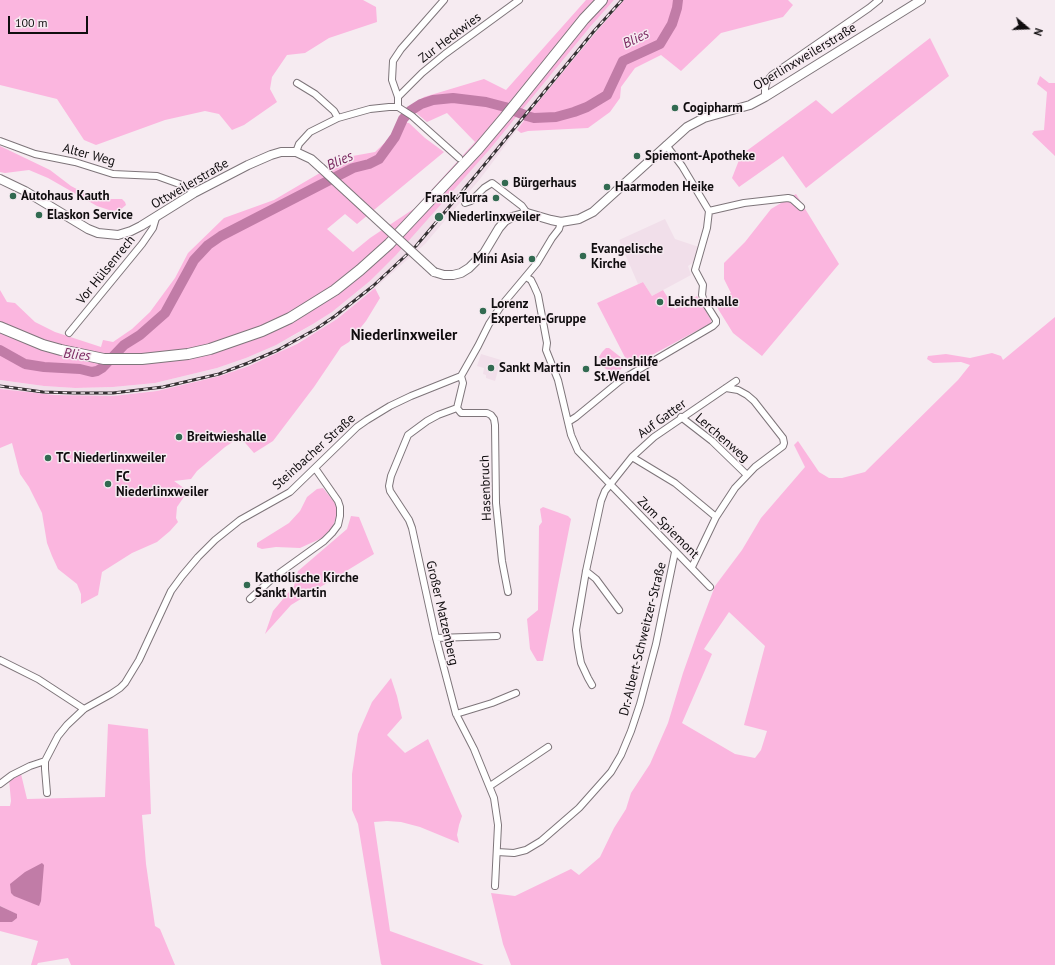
<!DOCTYPE html>
<meta charset="utf-8">
<style>
body{margin:0}
#map{position:relative;width:1055px;height:965px;overflow:hidden;background:#f6ebf1;font-family:"PT Sans",sans-serif}
canvas{display:block}
.north{position:absolute;left:1007px;top:8px;width:40px;height:40px;-webkit-text-stroke:3px #f6ebf1;paint-order:stroke;rotate:109deg;font-size:11px;font-weight:700;line-height:16px;text-align:center;color:#100d0f}
.north::after{content:'';display:block;margin:auto;width:14px;height:18px;background:#100d0f;clip-path:polygon(50% 0,100% 100%,50% 72%,0 100%)}
.scale{position:absolute;left:8px;top:16px;width:80px;height:18px;box-sizing:border-box;border:2px solid #100d0f;border-top:0;padding-left:5px;font-size:12px;line-height:14px;white-space:nowrap;color:#100d0f;-webkit-text-stroke:3px #f6ebf1;paint-order:stroke}
</style>
<div id="map">
<canvas width="1055" height="965"></canvas>
<div class="north">N</div>
<div class="scale">100 m</div>
</div>
<script>
const ctx = document.querySelector('canvas').getContext('2d');
ctx.lineJoin = 'round';
function fill(path, color) {
  ctx.fillStyle = color;
  ctx.fill(path, 'evenodd');
}
function toPath(rows) {
  const path = new Path2D();
  for (const r of rows) {
    path.moveTo(r[0], r[1]);
    for (let i = 2; i < r.length; i += 2) path.lineTo(r[i], r[i + 1]);
  }
  return path;
}
function trace(path, color, width, dash) {
  ctx.strokeStyle = color;
  ctx.lineWidth = width;
  ctx.lineCap = dash ? 'butt' : 'round';
  ctx.setLineDash(dash || []);
  ctx.stroke(path);
}
function write(font, color, halo, rows, align = 'center') {
  ctx.font = font + ' "PT Sans",sans-serif';
  ctx.lineWidth = 3;
  ctx.setLineDash([]);
  ctx.textBaseline = 'middle';
  ctx.strokeStyle = halo;
  ctx.fillStyle = color;
  for (const [text, x, y, turn = 0] of rows) {
    ctx.save();
    ctx.translate(x, y);
    ctx.rotate((+turn || 0) * Math.PI / 180);
    ctx.textAlign = isNaN(turn) ? turn : align;
    if (halo) ctx.strokeText(text, 0, 0);
    ctx.fillText(text, 0, 0);
    ctx.restore();
  }
}
fill(toPath([
 [614,0,624,0,596,32,534,107,480,179,425,244,375,288,337,319,318,331,279,353,249,366,220,376,157,391,113,396,75,396,25,392,0,389,0,380,44,386,75,388,113,387,155,383,217,368,246,358,293,336,313,324,332,312,370,281,490,149,590,27],
 [665,219,675,239,699,247,694,262,688,266,691,275,652,296,643,282,638,284,619,240],
 [481,354,501,360,495,381,486,378,486,375,483,374,484,368,477,366]
]), '#f1dfea');
fill(toPath([
 [0,0,363,0,376,7,377,22,329,38,305,53,287,55,272,77,270,89,277,102,244,125,232,130,219,114,205,111,165,120,96,145,84,140,57,99,0,85],
 [586,0,614,0,590,27,490,149,396,255,370,281,332,312,313,324,276,345,246,358,217,368,155,383,113,387,75,388,44,386,0,380,0,290,7,302,15,303,35,322,55,332,101,347,103,340,113,342,132,329,150,312,175,278,188,253,224,218,274,200,347,157,375,152,391,137,397,124,403,122,409,123,425,138,444,152,357,224,345,214,327,229,353,252,370,238,415,208,475,142,447,113,427,122,409,107,424,97,484,79,506,90],
 [624,0,788,0,793,5,783,17,721,33,681,71,661,55,635,68,621,87,620,98,610,112,588,128,528,131,521,133,517,130,534,107,596,32],
 [930,38,949,76,806,188,783,156,739,187,732,178,741,155,816,100,832,114],
 [1040,76,1049,83,1055,83,1055,156,1032,134,1034,131,1044,130,1047,92,1037,84],
 [0,146,50,170,71,186,88,195,106,199,122,199,125,202,126,205,120,210,112,211,97,206,48,178,29,170,5,173,0,172],
 [796,194,839,264,762,356,733,333,715,304,731,293,724,279,724,263,745,242,771,209],
 [643,282,652,296,663,290,675,309,697,296,711,320,711,323,630,367,597,303],
 [375,288,380,298,366,321,349,342,341,347,314,387,273,441,254,453,240,437,225,447,197,471,191,479,174,481,188,491,177,507,176,518,178,522,170,531,157,542,132,553,102,572,98,595,81,604,81,594,77,584,58,569,52,556,47,543,42,513,29,487,20,474,12,443,0,448,0,389,55,395,113,396,157,391,220,376,249,366,297,344,337,319],
 [1055,317,1055,965,511,965,503,944,491,893,515,896,571,869,579,875,600,857,614,828,626,809,631,793,650,764,668,723,683,673,699,628,715,586,742,550,761,518,805,467,794,445,798,441,819,472,829,478,842,478,865,472,958,380,970,365,961,362,933,363,927,359,928,356,946,354,970,358,992,353,1001,356,1003,360],
 [729,612,765,646,744,725,767,731,761,750,755,758,735,754,682,723,712,654,704,649],
 [606,348,609,348,623,359,624,365,618,373,613,374,602,366,602,361,599,357,602,352],
 [323,488,335,503,337,510,336,518,332,528,322,538,300,548,276,547,262,549,257,547,257,543,289,523,300,511,307,497,317,489],
 [543,507,568,516,571,519,543,661,537,661,530,649,527,619,538,610,539,526,542,522,540,509],
 [351,516,359,517,374,554,291,605,265,634,273,611,294,586,298,571,347,529],
 [391,678,397,696,402,718,387,735,405,753,428,739,462,816,459,825,457,835,459,843,420,827,401,822,387,821,374,822,390,931,484,965,382,965,381,964,358,824,352,810,352,774,358,734,372,702],
 [108,724,148,729,151,814,142,815,146,864,155,926,160,929,175,965,71,965,68,958,38,963,37,965,31,965,38,941,0,931,0,922,12,922,16,914,0,906,0,806,10,806,11,801,9,779,21,774,27,799,105,797]
]), '#fbb6df');
fill(toPath([
 [42,863,44,865,41,901,39,906,14,896,11,893,10,884,25,872],
 [0,906,17,914,17,918,12,922,0,922]
]), '#c17ca7');
trace(toPath([
 [0,350,25,364,44,367,80,369,92,372,97,371,102,368,124,345,140,335,165,313,194,260,208,245,221,236,353,168,369,164,379,159,395,137,403,119,410,111,421,104,433,100,453,98,486,102,505,107,527,116,534,118,556,117,574,112,587,107,607,95,623,61,660,44,672,24,677,8,678,0]
]), '#c17ca7', 10);
const minor = toPath([
 [297,83,315,94,334,111,338,118],
 [398,97,422,73,445,54,519,0],
 [765,97,765,88,767,81,772,75,869,8,879,0],
 [398,107,398,97,392,80,393,61,401,49,444,0],
 [0,141,35,154,75,162,113,174,157,176,182,185,191,190,194,193],
 [296,152,299,144,310,132,338,118,370,109,389,107,398,107,412,116,459,158],
 [465,203,471,201,484,188,492,183,522,206,527,213],
 [709,211,744,203,788,198,792,199,801,207],
 [526,277,531,280,534,286,538,295,547,343,546,350,558,380,571,435,578,451,710,587],
 [69,333,142,244,153,228,156,218],
 [461,376,463,383,457,408,438,415,427,421,408,435,391,476,389,486,390,491,409,520,412,528,436,638,456,714,474,749,494,798,498,825,495,886],
 [457,408,461,413,487,413,491,415,494,419,495,425,496,503,502,561,508,592],
 [681,417,712,441,747,475],
 [568,422,576,417,621,380,713,326,716,323,716,320,704,301,702,295,703,285,695,270,707,228,709,211,682,166,666,145],
 [632,457,675,483,716,517],
 [692,567,716,517,735,488,755,467,783,446,784,443,783,438,754,401,747,395,738,390,726,388],
 [586,571,596,579,619,610],
 [250,599,274,577,324,541,332,533,338,525,340,516,340,507,338,501,315,468],
 [436,638,497,636],
 [0,660,38,679,84,709],
 [592,685,588,678,581,663,578,647,576,630,586,571,601,501,605,491,632,457,654,437,736,381],
 [456,714,492,703,516,693],
 [0,784,12,775,30,766,45,761],
 [490,786,548,747],
 [47,793,45,769,45,761,58,736,67,725,84,709,111,694,120,688,125,683,139,660,171,591,182,576,198,557,215,540,240,520,290,492,357,427,367,420,390,406,411,396,461,376,478,346,489,324,501,306,537,263,552,238,559,229,561,222],
 [497,852,514,853,526,850,541,841,579,808,611,772,621,755,631,731,640,704,656,644,675,552]
]);
const major = toPath([
 [0,179,25,191,88,229,98,233,118,235,131,231,141,226,194,193,248,165,271,155,281,152,296,152,311,159,321,168],
 [434,272,444,275,453,275,461,273,469,268,484,253,499,228,505,221,512,217,527,213,551,220,561,222,579,219,593,212,687,127,704,118,750,105,765,97,921,0]
]);
const highway = toPath([
 [0,327,43,345,61,350,104,359,142,359,188,354,210,349,262,331,290,318,335,290,360,270,389,244,478,149,505,117,584,19,602,0]
]);
trace(minor, '#7e757a', 8);
trace(major, '#7e757a', 10);
trace(highway, '#7e757a', 12);
trace(minor, '#fff', 6);
trace(major, '#fff', 8);
trace(highway, '#fff', 10);
const rail = toPath([
 [0,386,43,392,75,393,113,393,163,387,219,374,248,363,278,350,316,329,335,316,373,286,416,246,476,175,594,31,622,0]
]);
trace(rail, '#353133', 3);
trace(rail, '#f6ebf1', 1.5, [4.5]);
const majorBridge = toPath([
 [321,168,434,272]
]);
trace(majorBridge, '#7e757a', 10, []);
trace(majorBridge, '#fff', 8);
for (const [x, y, r, color] of [
 [675,108,4,"#326a51"],
 [637,156,4,"#326a51"],
 [505,183,4,"#326a51"],
 [607,187,4,"#326a51"],
 [13,196,4,"#326a51"],
 [496,198,4,"#326a51"],
 [39,215,4,"#326a51"],
 [439,217,5,"#326a51"],
 [583,256,4,"#326a51"],
 [532,259,4,"#326a51"],
 [660,302,4,"#326a51"],
 [483,311,4,"#326a51"],
 [491,368,4,"#326a51"],
 [586,369,4,"#326a51"],
 [179,437,4,"#326a51"],
 [48,458,4,"#326a51"],
 [108,484,4,"#326a51"],
 [247,585,4,"#326a51"]
]) {
  const dot = new Path2D();
  dot.arc(x, y, r, 0, 2 * Math.PI);
  ctx.fillStyle = color;
  ctx.fill(dot);
  trace(dot, '#f6ebf1', 1.5);
}
write('13px', '#100d0f', '#f6ebf1', [
 ["Zur Heckwies",450,38,-37],
 ["Oberlinxweilerstraße",805,57,-31],
 ["Alter Weg",89,155,15],
 ["Ottweilerstraße",190,184,-30],
 ["Vor Hülsenrech",106,270,-51],
 ["Auf Gatter",662,419,-36],
 ["Lerchenweg",722,438,41],
 ["Steinbacher Straße",314,452,-42],
 ["Hasenbruch",486,488,-92],
 ["Zum Spiemont",668,528,45],
 ["Großer Matzenberg",442,613,77],
 ["Dr.-Albert-Schweitzer-Straße",643,639,-76]
]);
write('bold 13px', '#100d0f', '#f6ebf1', [
 ["Cogipharm",683,108],
 ["Spiemont-Apotheke",645,156],
 ["Bürgerhaus",513,183],
 ["Haarmoden Heike",615,187],
 ["Autohaus Kauth",21,196],
 ["Frank Turra",488,198,"right"],
 ["Elaskon Service",47,215],
 ["Niederlinxweiler",448,217],
 ["Evangelische",591,249],
 ["Kirche",591,264],
 ["Mini Asia",524,259,"right"],
 ["Leichenhalle",668,302],
 ["Lorenz",491,304],
 ["Experten-Gruppe",491,319],
 ["Lebenshilfe",594,362],
 ["St.Wendel",594,377],
 ["Sankt Martin",499,368],
 ["Breitwieshalle",187,437],
 ["TC Niederlinxweiler",56,458],
 ["FC",116,477],
 ["Niederlinxweiler",116,492],
 ["Katholische Kirche",255,578],
 ["Sankt Martin",255,593]
], 'left');
write('italic 14px', '#7b2961', '#f6ebf1', [
 ["Blies",636,39,-26],
 ["Blies",340,161,-24],
 ["Blies",77,355,6]
]);
write('bold 15px', '#100d0f', '#f6ebf1', [
 ["Niederlinxweiler",404,336]
]);
</script>
